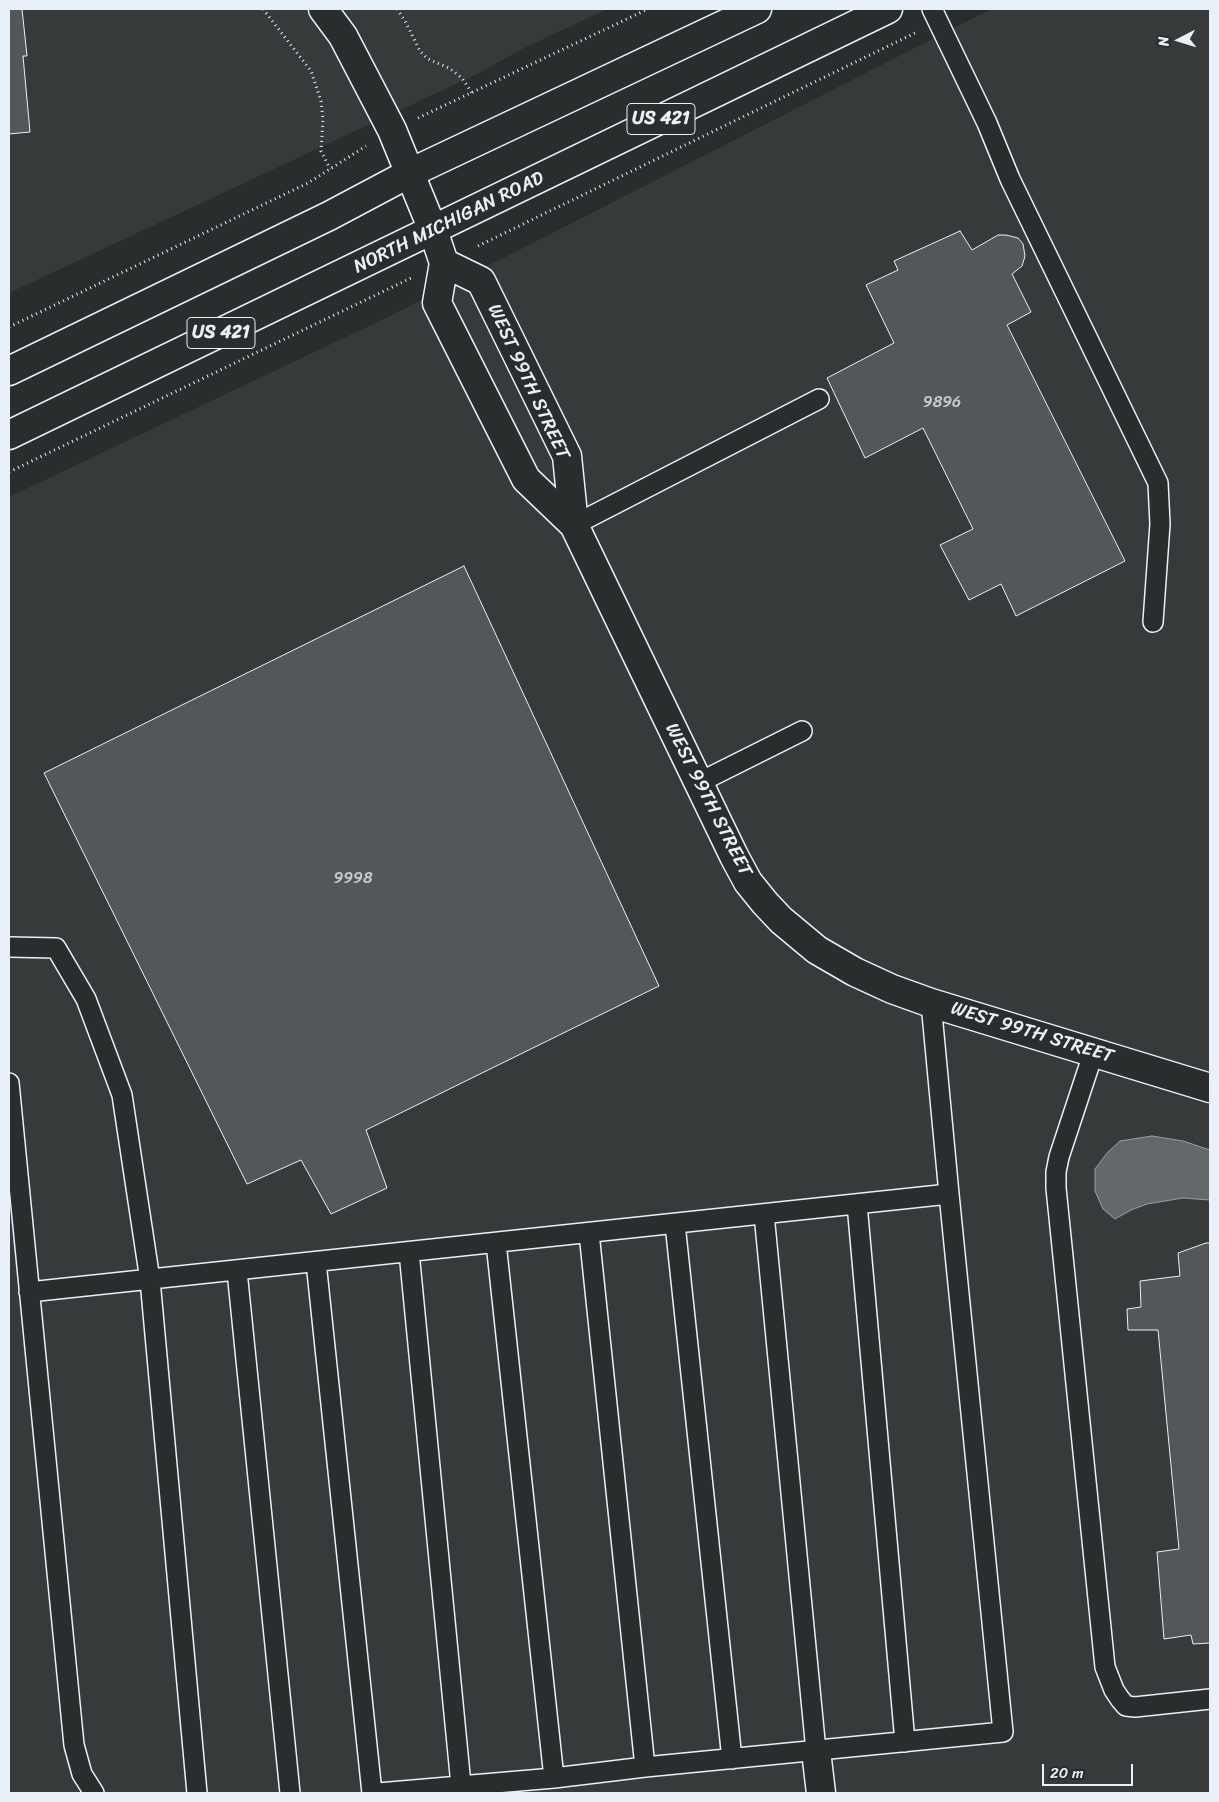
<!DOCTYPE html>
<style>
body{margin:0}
#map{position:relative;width:1219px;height:1802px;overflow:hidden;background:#2a2d2e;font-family:Sriracha,sans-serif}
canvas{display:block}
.frame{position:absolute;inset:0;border:10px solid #e8f1f8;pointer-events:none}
.north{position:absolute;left:1154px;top:15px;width:50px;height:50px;-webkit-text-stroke:4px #2a2d2e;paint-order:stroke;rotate:265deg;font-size:14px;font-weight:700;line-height:20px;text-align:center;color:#e8f1f8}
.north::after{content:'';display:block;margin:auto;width:18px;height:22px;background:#e8f1f8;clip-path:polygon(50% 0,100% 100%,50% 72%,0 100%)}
.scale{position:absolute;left:1042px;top:1764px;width:91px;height:22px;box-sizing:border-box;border:2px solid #e8f1f8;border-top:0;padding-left:6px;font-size:15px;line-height:18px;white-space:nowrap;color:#e8f1f8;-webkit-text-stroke:4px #2a2d2e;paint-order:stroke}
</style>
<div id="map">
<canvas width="1219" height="1802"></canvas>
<div class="frame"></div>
<div class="north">N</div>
<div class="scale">20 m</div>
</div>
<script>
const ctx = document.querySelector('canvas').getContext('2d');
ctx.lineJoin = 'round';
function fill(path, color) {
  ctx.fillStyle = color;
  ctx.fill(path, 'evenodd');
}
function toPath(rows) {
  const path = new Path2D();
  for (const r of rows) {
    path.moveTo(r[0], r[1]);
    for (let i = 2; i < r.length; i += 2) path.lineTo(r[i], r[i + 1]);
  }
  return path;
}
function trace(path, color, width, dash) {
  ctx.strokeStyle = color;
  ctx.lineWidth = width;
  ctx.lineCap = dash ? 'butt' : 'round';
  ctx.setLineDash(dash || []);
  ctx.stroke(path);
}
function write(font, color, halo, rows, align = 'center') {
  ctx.font = font + ' Sriracha,sans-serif';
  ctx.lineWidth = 5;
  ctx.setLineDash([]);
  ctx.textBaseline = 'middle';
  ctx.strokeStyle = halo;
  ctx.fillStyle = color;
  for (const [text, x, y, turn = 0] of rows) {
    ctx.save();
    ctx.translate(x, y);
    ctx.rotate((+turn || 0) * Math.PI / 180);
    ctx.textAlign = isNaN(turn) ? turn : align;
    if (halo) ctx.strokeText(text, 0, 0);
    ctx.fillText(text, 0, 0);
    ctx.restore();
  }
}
fill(toPath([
 [9,9,607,9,524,48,475,75,9,293],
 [991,9,1210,9,1210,1793,9,1793,9,497,388,317]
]), '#363a3b');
const water = toPath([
 [1152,1136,1183,1141,1210,1150,1210,1200,1183,1198,1147,1204,1131,1210,1115,1219,1103,1209,1095,1191,1095,1169,1107,1153,1120,1141,1152,1136]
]);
fill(water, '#63686b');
trace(water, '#989fa3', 1);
const building = toPath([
 [9,9,22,9,27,56,23,56,30,132,9,134,9,9],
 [960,231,972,250,998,235,1006,235,1018,238,1023,244,1025,256,1022,266,1012,274,1031,312,1007,325,1125,561,1016,616,1001,584,969,600,940,545,973,529,923,428,865,458,827,378,894,343,866,285,898,270,894,261,960,231],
 [464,566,659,986,366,1130,387,1188,331,1214,301,1160,247,1184,44,773,464,566],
 [1206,1243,1210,1243,1210,1643,1193,1644,1191,1635,1164,1639,1157,1552,1179,1549,1158,1330,1128,1330,1127,1309,1141,1307,1140,1281,1180,1276,1178,1253,1206,1243]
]);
fill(building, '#535759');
trace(building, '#e8f1f8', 1);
const lane = toPath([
 [932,9,987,123,1010,179,1158,483,1160,524,1153,622],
 [574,525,819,399],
 [698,783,802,731],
 [9,947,56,948,86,999,122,1095,150,1280,197,1793],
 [1094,1051,1059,1157,1056,1172,1056,1188,1105,1667,1114,1690,1120,1699,1126,1706,1135,1707,1210,1699],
 [9,1083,74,1745,82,1774,94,1793],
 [857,1204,905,1742],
 [764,1214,816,1751],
 [675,1224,732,1759],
 [589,1233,645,1767],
 [496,1243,554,1778],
 [409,1252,461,1785],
 [316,1262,372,1793],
 [237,1271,290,1793],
 [29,1292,949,1194,931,1003],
 [378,1793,554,1778,645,1767,1003,1732,949,1194]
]);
const street = toPath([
 [323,9,343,36,392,130,433,230,444,263,437,303,526,479,574,525],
 [444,263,481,281,567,456,574,525,734,856,748,882,765,903,781,920,817,950,855,972,892,989,931,1003,1210,1088],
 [816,1751,821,1793]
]);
const primary = toPath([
 [9,371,329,216,410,173,757,9],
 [9,435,888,9]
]);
trace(lane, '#e8f1f8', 22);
trace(street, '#e8f1f8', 31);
trace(primary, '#e8f1f8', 31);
trace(toPath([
 [263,9,311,71,321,101,323,119,321,151,330,169],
 [397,9,405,21,420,51,428,59,449,68,462,78,472,93],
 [418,118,648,9],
 [478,246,917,32],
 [9,327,308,183,366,146],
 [9,472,411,278]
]), '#e8f1f8', 3, [1, 4]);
trace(lane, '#2a2d2e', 19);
trace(street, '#2a2d2e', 28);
trace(primary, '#2a2d2e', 28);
write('16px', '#c3cad0', null, [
 ["9896",942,403],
 ["9998",353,879]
]);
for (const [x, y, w] of [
 [661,119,68],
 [221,333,68]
]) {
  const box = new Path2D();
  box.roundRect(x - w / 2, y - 15.5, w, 31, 4);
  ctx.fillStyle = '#2a2d2e';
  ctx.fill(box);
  trace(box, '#e8f1f8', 1);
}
write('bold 18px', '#e8f1f8', null, [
 ["US 421",661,119],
 ["US 421",221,333]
]);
write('19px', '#e8f1f8', '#2a2d2e', [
 ["NORTH MICHIGAN ROAD",449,223,-26],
 ["WEST 99TH STREET",528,382,65],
 ["WEST 99TH STREET",708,800,63],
 ["WEST 99TH STREET",1032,1033,17]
]);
</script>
